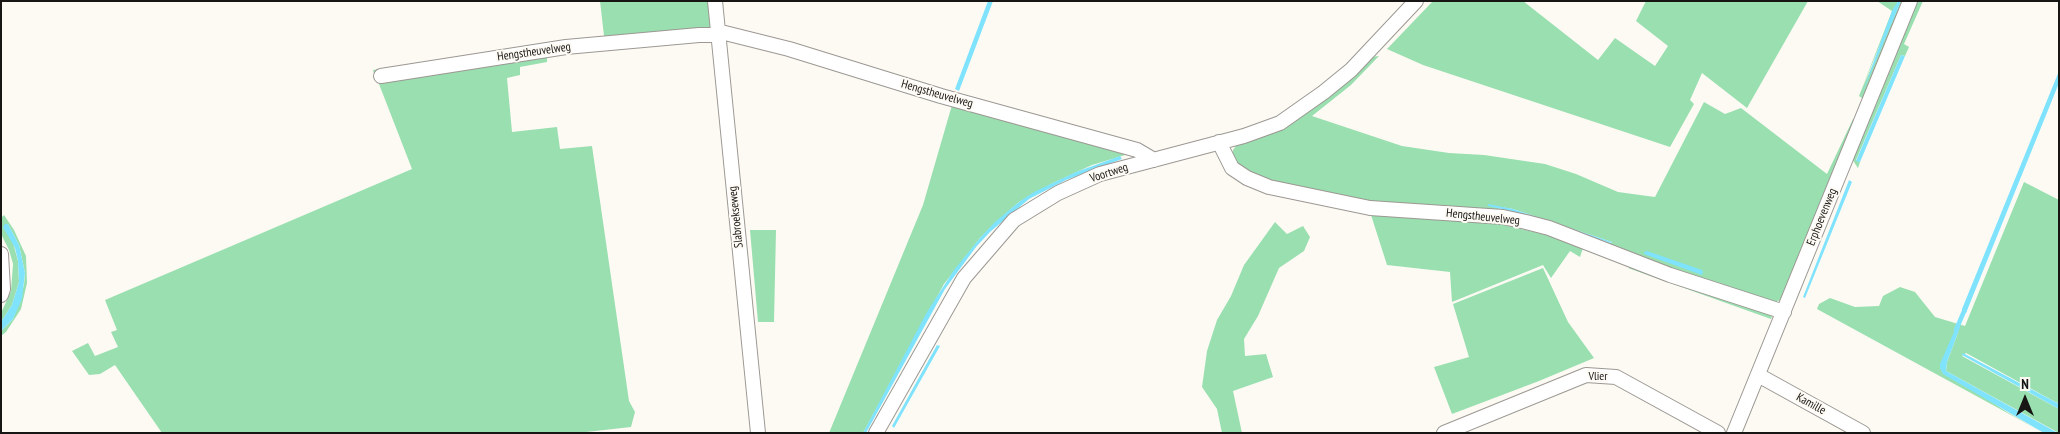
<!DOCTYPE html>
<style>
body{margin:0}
#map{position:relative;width:2060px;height:434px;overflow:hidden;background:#fdfaf4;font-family:"PT Sans Narrow",sans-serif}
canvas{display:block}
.frame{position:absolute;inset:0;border:2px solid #171614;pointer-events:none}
.north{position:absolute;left:2000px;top:374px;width:50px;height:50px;-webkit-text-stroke:4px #fdfaf4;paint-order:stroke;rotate:0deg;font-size:14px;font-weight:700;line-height:20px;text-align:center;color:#171614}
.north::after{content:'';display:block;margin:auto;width:18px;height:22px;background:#171614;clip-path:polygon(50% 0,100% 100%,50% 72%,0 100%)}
</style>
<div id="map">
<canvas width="2060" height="434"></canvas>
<div class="frame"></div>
<div class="north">N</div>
</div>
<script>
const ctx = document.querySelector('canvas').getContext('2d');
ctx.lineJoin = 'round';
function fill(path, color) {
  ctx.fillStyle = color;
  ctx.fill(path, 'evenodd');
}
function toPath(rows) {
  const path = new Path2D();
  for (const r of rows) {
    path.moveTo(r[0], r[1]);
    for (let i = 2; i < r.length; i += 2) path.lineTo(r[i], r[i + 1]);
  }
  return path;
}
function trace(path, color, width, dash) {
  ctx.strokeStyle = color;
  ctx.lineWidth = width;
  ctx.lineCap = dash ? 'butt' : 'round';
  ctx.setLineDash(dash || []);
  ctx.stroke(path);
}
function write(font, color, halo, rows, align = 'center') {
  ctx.font = font + ' "PT Sans Narrow",sans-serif';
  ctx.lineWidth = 4;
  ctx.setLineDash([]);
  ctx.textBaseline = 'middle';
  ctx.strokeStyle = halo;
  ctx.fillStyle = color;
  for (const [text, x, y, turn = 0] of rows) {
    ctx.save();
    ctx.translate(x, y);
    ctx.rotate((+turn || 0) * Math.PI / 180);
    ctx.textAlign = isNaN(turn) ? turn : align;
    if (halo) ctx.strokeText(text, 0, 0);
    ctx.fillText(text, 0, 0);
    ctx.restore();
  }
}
fill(toPath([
 [600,1,710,1,712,26,699,31,499,54,374,73,373,70,604,36],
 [1433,1,1523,1,1598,60,1615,38,1655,66,1668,46,1636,21,1646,1,1808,1,1747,108,1702,73,1690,100,1694,104,1670,147,1423,65,1387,49],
 [1877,1,1898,1,1861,91,1901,1,1906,1,1867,97,1862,98,1859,96,1892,11],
 [1918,1,1923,1,1904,44,1909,47,1905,56,1901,55,1856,160,1860,162,1858,168,1852,159],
 [547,52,547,62,520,67,520,75,507,78,512,132,557,127,560,149,592,146,629,401,635,412,631,427,577,433,162,433,115,365,100,374,89,375,72,351,88,343,95,356,118,347,111,332,117,330,105,300,412,169,379,84,392,79],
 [1379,56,1351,85,1312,116,1402,146,1449,153,1484,155,1545,164,1576,174,1618,192,1655,197,1704,102,1725,114,1741,108,1827,174,1853,119,1855,123,1784,298,1776,302,1760,300,1566,231,1372,204,1253,177,1235,162,1232,155,1233,150,1238,143,1371,57],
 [1488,205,1513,209,1612,242,1611,243],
 [952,105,1125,153,1125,155,1092,165,1053,183,1019,202,995,223,980,238,944,284,863,433,829,433,923,205],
 [2024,182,2059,200,2059,404,1966,353,1962,356,2059,409,2059,433,1946,371,1947,362,1959,330,1940,368,2007,412,2044,433,1817,309,1819,304,1830,298,1855,307,1879,306,1883,296,1900,287,1915,292,1935,317,1965,326],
 [4,215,14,230,26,256,27,283,21,309,6,332,1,336,1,331,13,319,24,285,25,273,19,245,8,224,18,261,19,282,12,305,1,322,1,313,11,291,13,264,9,250,1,234,1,218],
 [1371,215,1481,221,1504,225,1555,237,1583,248,1580,257,1570,251,1551,278,1543,265,1452,302,1450,272,1387,265],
 [1275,222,1287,234,1303,226,1310,237,1304,251,1279,268,1258,316,1244,339,1245,356,1266,354,1273,377,1233,391,1242,433,1222,433,1217,409,1202,387,1207,351,1217,320,1231,296,1244,265],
 [750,230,776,230,774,322,758,322],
 [1633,266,1767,310,1772,316,1771,319,1628,268],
 [1543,268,1568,322,1594,358,1539,381,1452,414,1434,367,1469,357,1453,304]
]), '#99dfaf');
fill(toPath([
 [988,1,993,1,959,91,955,89],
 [1898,1,1901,1,1862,94,1892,11],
 [1901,55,1905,56,1860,162,1856,161],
 [2059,71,2059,83,1966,313,1964,314,1962,313,1962,309],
 [1120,156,1122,159,1066,180,1029,199,990,232,976,247,945,289,866,433,863,433,927,312,954,270,980,238,995,222,1019,202,1034,192,1076,172],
 [1849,180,1852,182,1805,298,1803,297],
 [1488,204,1513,209,1612,242,1611,243,1511,211,1488,206],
 [5,224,8,224,19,245,25,273,22,299,13,319,1,331,1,322,12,305,19,282,18,261,15,248,3,227],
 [1647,251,1702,270,1703,272,1702,275,1644,254,1644,252],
 [1957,325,1960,327,1959,330,1947,362,1946,371,2058,433,2044,433,1943,374,1940,368,1940,364],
 [937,345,940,346,894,428,892,426],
 [1963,353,2059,404,2059,409,1962,355]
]), '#7fe3fe');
trace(toPath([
 [1956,330,1965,309]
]), '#7fe3fe', 4.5);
const street = toPath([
 [715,1,758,433],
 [717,31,789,49,941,96,1137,150,1154,160],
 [381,76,566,47,699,35,718,35],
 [1219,142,1232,168,1247,178,1269,187,1370,208,1503,217,1526,222,1549,228,1670,275,1784,312],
 [1,254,3,289,1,295],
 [1758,375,1863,433],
 [876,433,964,278,1014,220,1058,193,1100,174,1244,136,1280,123,1324,92,1351,70,1416,1],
 [1444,433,1586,375,1616,377,1718,433],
 [1734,433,1910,1]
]);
trace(street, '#9c9893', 16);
trace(street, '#fff', 14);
write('12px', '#171614', '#fdfaf4', [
 ["Hengstheuvelweg",534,52,-8],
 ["Hengstheuvelweg",937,94,16],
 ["Voortweg",1109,173,-18],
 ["Slabroekseweg",736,217,-96],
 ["Hengstheuvelweg",1483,217,6],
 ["Erphoevenweg",1822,217,-68],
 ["Vlier",1598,377],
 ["Kamille",1811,404,29]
]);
</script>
